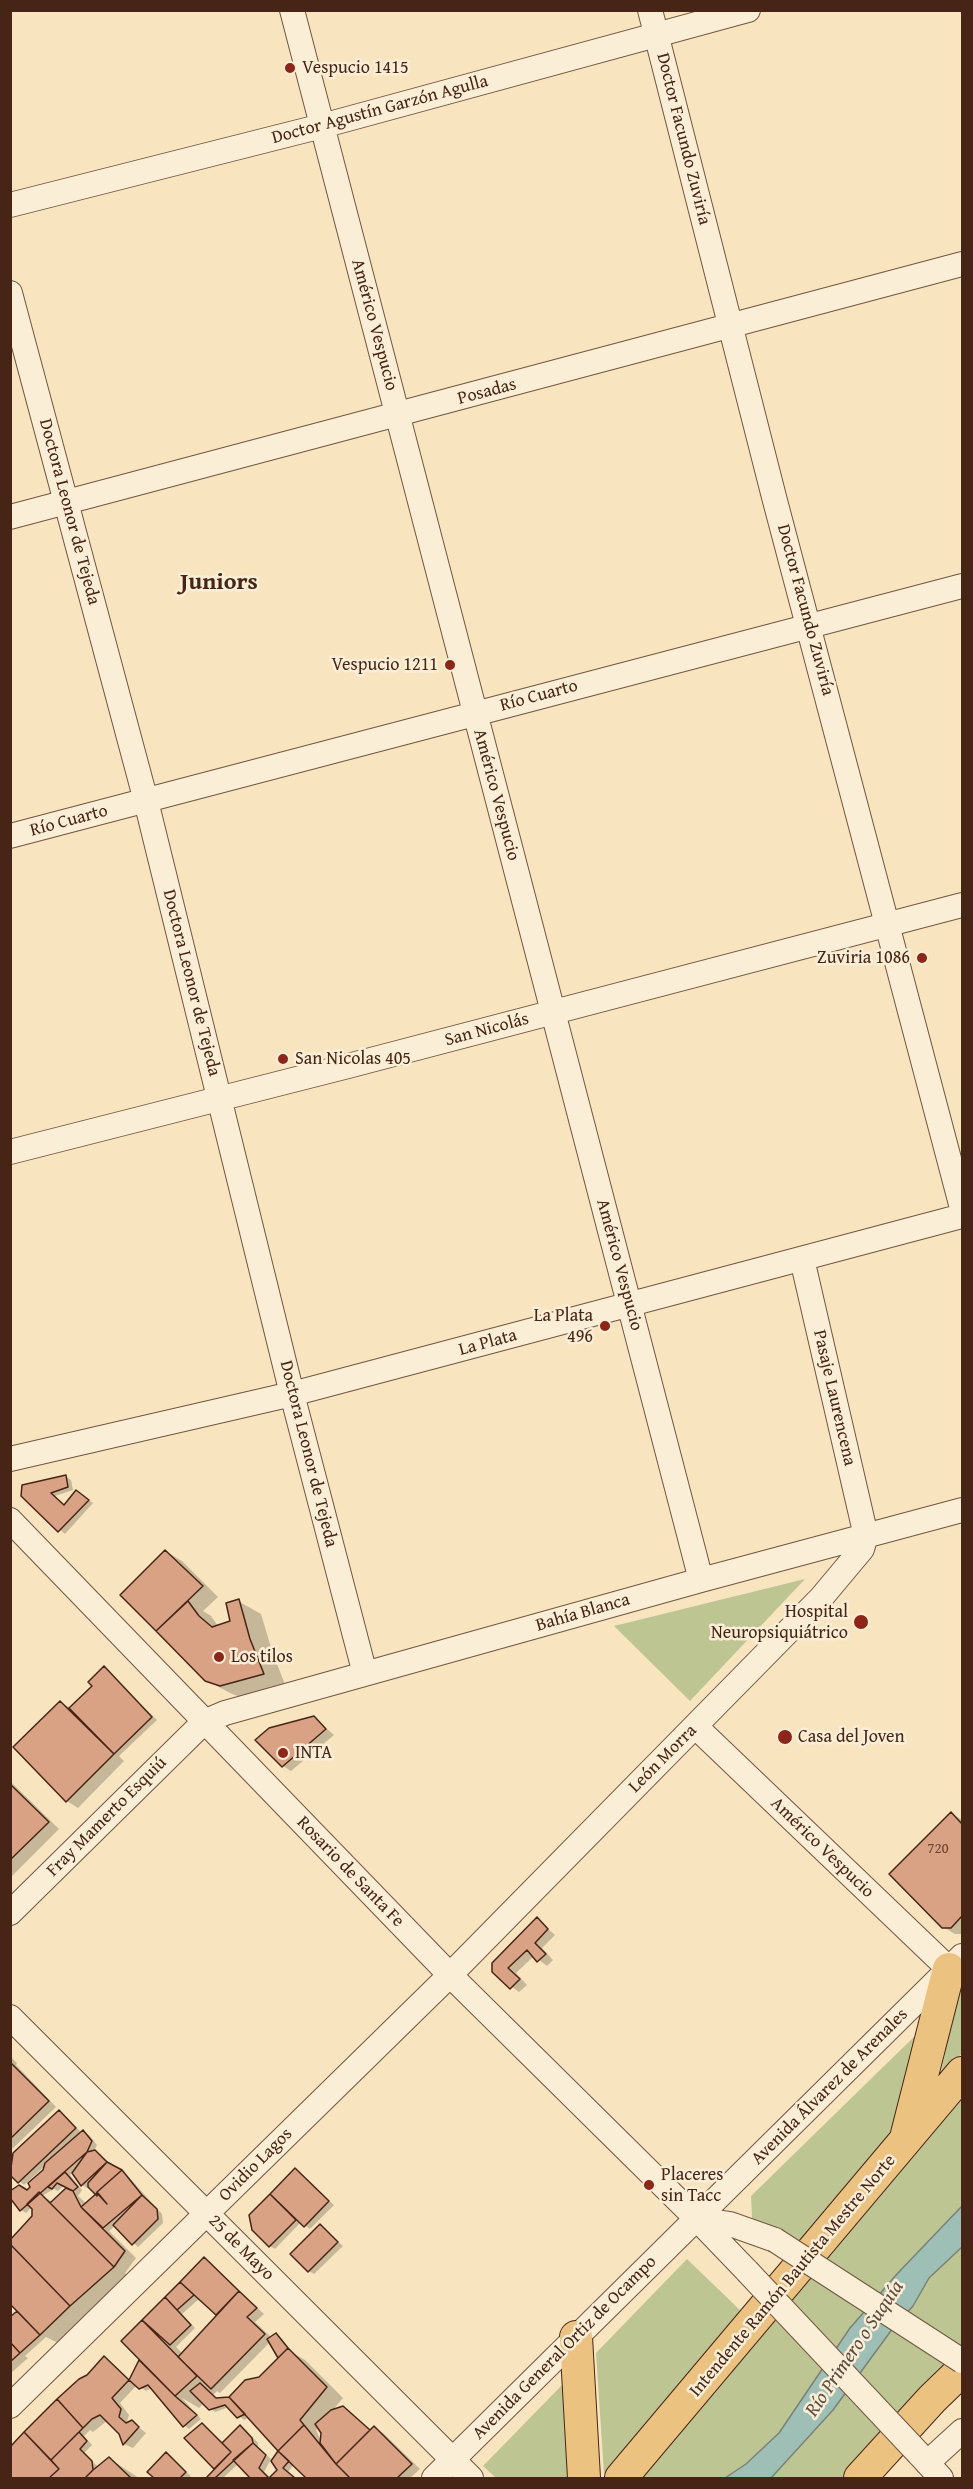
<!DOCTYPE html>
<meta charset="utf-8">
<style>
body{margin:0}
#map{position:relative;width:973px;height:2489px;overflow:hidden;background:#f8e5c0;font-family:"Gentium Book Plus",serif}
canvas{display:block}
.frame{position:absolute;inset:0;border:12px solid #472516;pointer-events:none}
</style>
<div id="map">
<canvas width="973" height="2489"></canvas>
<div class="frame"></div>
</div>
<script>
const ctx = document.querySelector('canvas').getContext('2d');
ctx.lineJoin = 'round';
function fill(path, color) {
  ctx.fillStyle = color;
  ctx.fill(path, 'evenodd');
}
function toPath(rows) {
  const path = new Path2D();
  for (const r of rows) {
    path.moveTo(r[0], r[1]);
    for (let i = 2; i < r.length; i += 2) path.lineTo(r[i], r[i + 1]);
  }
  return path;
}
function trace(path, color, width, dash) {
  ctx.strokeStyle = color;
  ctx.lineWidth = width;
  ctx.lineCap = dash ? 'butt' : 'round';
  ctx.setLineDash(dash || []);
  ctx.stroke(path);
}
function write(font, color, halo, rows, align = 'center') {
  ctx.font = font + ' "Gentium Book Plus",serif';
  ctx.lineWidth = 5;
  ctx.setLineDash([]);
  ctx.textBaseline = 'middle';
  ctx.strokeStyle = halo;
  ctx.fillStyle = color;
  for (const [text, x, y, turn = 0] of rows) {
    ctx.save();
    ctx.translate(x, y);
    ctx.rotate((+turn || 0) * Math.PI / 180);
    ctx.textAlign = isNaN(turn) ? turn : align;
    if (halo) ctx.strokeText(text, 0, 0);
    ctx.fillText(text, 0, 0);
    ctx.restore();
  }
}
fill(toPath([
 [805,1579,690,1701,614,1626],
 [962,1980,962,2053,940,2077,960,1982],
 [921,2030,911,2118,798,2247,752,2218,751,2196],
 [962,2073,962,2206,897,2274,850,2328,779,2433,746,2464,725,2478,621,2478],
 [962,2247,962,2370,860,2478,771,2478,833,2410,893,2328,913,2306,929,2278],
 [687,2259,742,2312,604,2474,596,2353],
 [564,2383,569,2478,496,2478,483,2466]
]), '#bdc592');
const water = toPath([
 [962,2206,962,2247,929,2278,913,2306,893,2328,833,2410,771,2478,725,2478,746,2464,779,2433,850,2328,897,2274,962,2206]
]);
fill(water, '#9dbfb6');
trace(water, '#7b8176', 1.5);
fill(toPath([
 [65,1476,71,1480,73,1490,55,1496,66,1506,82,1495,93,1503,65,1534,23,1496],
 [165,1551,182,1561,218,1597,203,1611,211,1616,218,1626,232,1622,238,1601,261,1614,273,1654,286,1687,245,1699,230,1693,206,1680,122,1595],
 [104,1668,157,1720,119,1756,124,1761,78,1808,67,1801,61,1703,71,1708,94,1686],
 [314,1718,334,1735,291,1771,283,1766],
 [10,1781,59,1829,10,1878],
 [951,1813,962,1820,962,1934,955,1934,943,1927],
 [537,1919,555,1935,542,1948,553,1960,547,1966,534,1956,516,1973,527,1985,519,1992,493,1972],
 [10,2056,17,2063,16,2065,56,2107,10,2151],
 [59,2112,82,2133,89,2135,97,2145,94,2151,127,2175,162,2214,163,2223,138,2247,115,2226,109,2231,136,2258,125,2273,130,2277,58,2343,46,2337,25,2356,28,2358,10,2374,10,2319,19,2311,34,2216,32,2207,26,2213,21,2210,27,2191,45,2171,46,2165,24,2185,10,2173,10,2158,12,2159],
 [73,2172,82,2185,87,2188,90,2187,98,2194,87,2204,78,2196,82,2190,70,2175],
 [64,2185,68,2187,53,2202,42,2196,54,2189,58,2191],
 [295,2170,334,2205,310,2229,301,2222,275,2249,270,2246,250,2215],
 [320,2226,343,2246,314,2274,309,2271],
 [204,2259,264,2314,255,2322,272,2338,276,2335,281,2338,293,2353,305,2360,343,2398,332,2411,348,2411,371,2431,374,2428,383,2433,420,2469,410,2478,308,2478,294,2464,288,2472,295,2478,270,2478,279,2470,280,2451,250,2417,244,2420,229,2407,215,2412,204,2403,199,2408,182,2398,201,2419,189,2429,184,2425,152,2388,146,2391,137,2385,120,2403,129,2415,126,2425,132,2422,146,2433,133,2448,124,2444,120,2433,108,2420,93,2432,90,2430,84,2436,92,2445,84,2453,97,2466,98,2470,110,2459,139,2478,10,2478,10,2449,24,2434,30,2437,104,2358,130,2380,139,2362,145,2365,123,2341],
 [200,2298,218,2315,183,2354,176,2347,195,2328,182,2314],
 [270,2342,280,2358,260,2379,230,2398,218,2399,213,2395,217,2391,220,2393],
 [319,2427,323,2432,322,2443,316,2430],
 [202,2425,223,2443,240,2427,246,2430,258,2443,258,2448,271,2459,264,2472,270,2478,252,2478,238,2464,223,2478,208,2478,216,2469,186,2438],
 [166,2454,191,2476,188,2478,156,2478,149,2472]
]), '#0003');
const building = toPath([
 [66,1475,68,1487,51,1493,64,1505,76,1490,89,1500,58,1532,21,1496,22,1485,66,1475],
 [165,1550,203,1586,156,1631,120,1595,165,1550],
 [239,1599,250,1639,264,1674,220,1686,205,1681,156,1631,188,1601,199,1616,212,1627,230,1621,226,1603,239,1599],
 [104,1666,152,1717,114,1754,69,1708,92,1686,88,1682,104,1666],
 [60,1701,114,1754,66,1802,13,1747,60,1701],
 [314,1716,326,1729,282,1767,255,1740,269,1728,314,1716],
 [10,1784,49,1822,10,1860,10,1784],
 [951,1812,962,1824,962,1916,951,1928,942,1928,889,1874,951,1812],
 [537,1917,548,1929,535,1943,546,1954,537,1962,527,1950,508,1968,520,1979,510,1989,492,1972,492,1963,537,1917],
 [10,2062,49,2101,10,2139,10,2062],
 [59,2110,76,2128,18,2183,10,2175,13,2153,59,2110],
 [83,2130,92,2141,87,2152,20,2211,10,2198,10,2191,19,2185,27,2190,30,2187,28,2183,43,2170,45,2163,83,2130],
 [95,2150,107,2162,81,2186,72,2173,87,2152,95,2150],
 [107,2162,122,2170,97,2192,97,2196,88,2187,88,2183,107,2162],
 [295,2168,329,2201,304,2227,270,2194,295,2168],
 [122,2170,142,2195,103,2228,81,2207,97,2193,107,2204,97,2192,122,2170],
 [65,2172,78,2187,73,2191,57,2183,52,2189,48,2187,65,2172],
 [66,2188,73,2191,81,2207,125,2251,114,2267,50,2203,66,2188],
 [39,2192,114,2267,70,2306,10,2244,10,2240,32,2216,32,2209,27,2204,39,2192],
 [270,2194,296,2220,269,2247,252,2230,249,2215,270,2194],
 [142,2195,157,2209,158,2219,132,2245,113,2225,142,2195],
 [320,2224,338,2242,308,2272,290,2254,320,2224],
 [10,2244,70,2306,40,2335,10,2304,10,2244],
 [204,2257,239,2291,216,2315,180,2282,204,2257],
 [180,2282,194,2295,177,2310,165,2297,180,2282],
 [239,2291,257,2308,247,2317,265,2334,211,2389,178,2357,239,2291],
 [165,2297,191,2325,170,2345,142,2320,165,2297],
 [17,2311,40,2335,20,2353,10,2342,10,2317,17,2311],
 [142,2320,197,2376,175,2396,121,2341,142,2320],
 [276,2333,288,2348,278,2358,267,2339,276,2333],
 [10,2342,20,2353,10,2362,10,2342],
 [288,2348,327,2387,300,2420,304,2425,278,2451,229,2397,245,2380,259,2377,288,2348],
 [104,2356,129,2380,112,2398,121,2409,119,2417,126,2423,132,2420,139,2427,123,2445,119,2434,100,2415,92,2419,83,2428,57,2399,79,2379,87,2375,104,2356],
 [139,2360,175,2396,197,2415,183,2427,148,2385,139,2389,129,2380,139,2360],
 [200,2383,216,2398,229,2397,245,2414,237,2418,225,2405,209,2410,190,2391,200,2383],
 [57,2399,83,2428,51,2460,24,2432,57,2399],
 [343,2406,370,2430,336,2464,320,2443,321,2433,315,2424,331,2410,343,2406],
 [202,2423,231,2452,214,2469,184,2438,202,2423],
 [240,2425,252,2438,253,2443,215,2478,206,2478,231,2452,222,2443,240,2425],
 [304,2425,336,2464,350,2478,306,2478,278,2451,304,2425],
 [374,2426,412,2464,397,2478,350,2478,336,2464,374,2426],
 [24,2432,59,2469,49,2478,10,2478,10,2447,24,2432],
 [79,2432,87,2441,80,2449,92,2461,93,2470,85,2478,49,2478,59,2469,51,2460,79,2432],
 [253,2443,266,2455,259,2468,269,2478,277,2470,271,2461,278,2451,289,2461,283,2468,295,2478,250,2478,233,2460,253,2443],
 [166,2452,186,2472,180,2478,154,2478,147,2472,166,2452],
 [109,2457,131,2478,85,2478,93,2470,109,2457]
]);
fill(building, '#daa285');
trace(building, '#472516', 1.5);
const minor = toPath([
 [292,10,701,1580],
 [650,10,774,497,962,1208],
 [10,205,322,126,748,10],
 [10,293,146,801,292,1394,365,1674],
 [10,517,962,264],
 [10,836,962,586],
 [10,1152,348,1066,962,905],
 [10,1459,292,1394,962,1216],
 [10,1520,450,1975,697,2219,747,2271],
 [695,1726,949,1969],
 [10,1913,204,1722,225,1713,701,1580,962,1510],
 [10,2017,471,2478],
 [697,2219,730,2224,775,2240],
 [10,2406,450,1975,821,1598,862,1549,866,1536,802,1259],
 [919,2454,941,2478],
 [927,2463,962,2431],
 [434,2478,962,1956]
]);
const major = toPath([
 [907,2134,949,1969],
 [576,2337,584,2478],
 [621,2478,962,2073],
 [860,2478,932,2399,962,2370]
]);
trace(minor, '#735540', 26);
trace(major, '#472516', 34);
trace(minor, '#faeed6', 24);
trace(major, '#ecc280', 32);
const minorBridge = toPath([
 [775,2240,962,2361],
 [747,2271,919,2454]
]);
trace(minorBridge, '#735540', 26, []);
trace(minorBridge, '#faeed6', 24);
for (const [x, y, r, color] of [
 [290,68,6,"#8f2418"],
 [450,665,6,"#8f2418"],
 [922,958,6,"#8f2418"],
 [283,1059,6,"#8f2418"],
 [605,1326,6,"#8f2418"],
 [861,1622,8,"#8f2418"],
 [219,1657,6,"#8f2418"],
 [785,1737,8,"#8f2418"],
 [283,1753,6,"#8f2418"],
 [649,2185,6,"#8f2418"]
]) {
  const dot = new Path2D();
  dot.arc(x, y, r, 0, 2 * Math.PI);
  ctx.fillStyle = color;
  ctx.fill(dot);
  trace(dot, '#faeed6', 2);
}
write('15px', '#6c4432', null, [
 ["720",938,1849]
]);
write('18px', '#472516', '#faeed6', [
 ["Vespucio 1415",302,68],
 ["Vespucio 1211",438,665,"right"],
 ["Zuviria 1086",910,958,"right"],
 ["San Nicolas 405",295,1059],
 ["La Plata",593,1316,"right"],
 ["496",593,1337,"right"],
 ["Hospital",848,1612,"right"],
 ["Neuropsiquiátrico",848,1633,"right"],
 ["Los tilos",231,1657],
 ["Casa del Joven",798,1737],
 ["INTA",295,1753],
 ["Placeres",661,2175],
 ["sin Tacc",661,2196]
], 'left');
write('18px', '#472516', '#faeed6', [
 ["Doctor Agustín Garzón Agulla",380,110,-15],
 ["Doctor Facundo Zuviría",683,139,76],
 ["Américo Vespucio",374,325,75],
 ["Posadas",487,392,-15],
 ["Doctora Leonor de Tejeda",69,512,75],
 ["Doctor Facundo Zuviría",805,610,75],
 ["Río Cuarto",539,696,-15],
 ["Américo Vespucio",496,795,75],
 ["Río Cuarto",69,821,-15],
 ["Doctora Leonor de Tejeda",191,983,76],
 ["San Nicolás",487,1030,-15],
 ["Américo Vespucio",619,1265,75],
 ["La Plata",488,1343,-15],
 ["Pasaje Laurencena",834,1398,77],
 ["Doctora Leonor de Tejeda",308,1454,76],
 ["Bahía Blanca",583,1613,-16],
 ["León Morra",663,1759,-45],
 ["Fray Mamerto Esquiú",107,1817,-45],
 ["Américo Vespucio",822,1848,44],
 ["Rosario de Santa Fe",350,1872,46],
 ["Avenida Álvarez de Arenales",830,2087,-45],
 ["Ovidio Lagos",256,2165,-45],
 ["25 de Mayo",241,2248,45],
 ["Intendente Ramón Bautista Mestre Norte",793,2276,-50],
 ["Avenida General Ortiz de Ocampo",565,2348,-45]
]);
write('italic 20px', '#5c4c3e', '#faeed6', [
 ["Río Primero o Suquía",855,2349,-56]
]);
write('bold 24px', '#472516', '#faeed6', [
 ["Juniors",219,583]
]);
</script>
